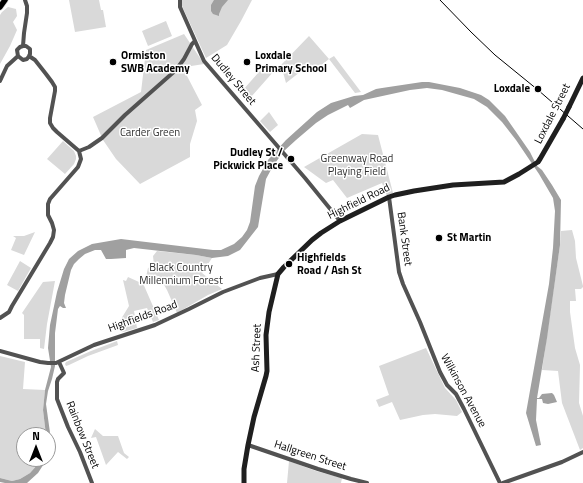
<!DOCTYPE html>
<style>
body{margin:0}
#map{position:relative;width:583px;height:483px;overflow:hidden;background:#fff;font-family:"Titillium Web",sans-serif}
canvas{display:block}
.north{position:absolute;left:16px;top:427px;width:40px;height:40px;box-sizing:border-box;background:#fff;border:1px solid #999;border-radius:50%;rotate:0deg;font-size:11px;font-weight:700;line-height:16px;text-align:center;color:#000}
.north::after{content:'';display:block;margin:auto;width:14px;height:18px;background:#000;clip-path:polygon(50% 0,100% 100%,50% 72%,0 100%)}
</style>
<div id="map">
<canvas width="583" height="483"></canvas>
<div class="north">N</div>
</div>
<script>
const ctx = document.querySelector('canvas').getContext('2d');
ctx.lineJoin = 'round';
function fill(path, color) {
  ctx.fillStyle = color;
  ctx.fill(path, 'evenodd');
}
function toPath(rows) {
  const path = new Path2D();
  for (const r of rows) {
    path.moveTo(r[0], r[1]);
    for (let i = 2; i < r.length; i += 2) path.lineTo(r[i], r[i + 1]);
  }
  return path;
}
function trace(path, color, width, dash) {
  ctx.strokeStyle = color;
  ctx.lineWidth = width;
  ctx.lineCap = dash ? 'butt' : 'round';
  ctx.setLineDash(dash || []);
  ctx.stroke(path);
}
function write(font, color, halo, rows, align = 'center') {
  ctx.font = font + ' "Titillium Web",sans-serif';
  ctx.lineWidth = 3;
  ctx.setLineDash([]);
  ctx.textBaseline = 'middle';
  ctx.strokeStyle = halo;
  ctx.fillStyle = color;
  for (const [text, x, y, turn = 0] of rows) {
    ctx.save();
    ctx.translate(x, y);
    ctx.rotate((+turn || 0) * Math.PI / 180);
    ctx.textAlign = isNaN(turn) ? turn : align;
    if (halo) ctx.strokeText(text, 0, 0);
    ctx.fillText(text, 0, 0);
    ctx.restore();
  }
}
fill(toPath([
 [69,0,99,0,101,10,103,10,106,27,75,32],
 [182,0,252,0,241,21,227,45,206,58,182,6],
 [8,7,16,9,17,16,13,22,17,30,10,46,0,64,0,15,2,12],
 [166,21,172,36,148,46,142,31],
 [184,34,204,64,185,67,186,74,202,105,195,110,197,121,190,144,190,157,140,184,116,159,103,140,93,117,141,92,146,50],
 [309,36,329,59,334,56,361,92,355,93,329,59,319,67,309,65,286,83,281,65],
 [266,64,274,71,251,97,243,90],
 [269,112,278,125,270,132,260,121],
 [362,134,378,135,393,193,387,196,382,183,347,198,333,180,326,183,304,167],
 [63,141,74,151,76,156,76,159,74,164,65,174,47,159],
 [572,230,575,241,576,258,583,286,583,287,581,289,575,289,576,301,570,301,570,312,575,348,580,365,579,403,583,416,583,448,580,450,562,403,558,371,542,370,560,245,561,231],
 [35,232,24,255,11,250,16,238,13,236,24,236],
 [157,251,196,255,212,258,202,273,222,289,208,295,177,313,167,290,159,276,151,277,146,277,148,268,154,265,153,256],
 [20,261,31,268,18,291,7,285],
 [128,277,139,282,142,281,159,320,153,322,147,308,134,311,137,328,123,332,121,331,118,324,129,306,123,280,126,281],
 [55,281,47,324,44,349,40,348,40,339,24,339,24,315,22,313,43,282],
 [117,341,118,345,88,356,69,365,66,366,65,364,66,362,91,351],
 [426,348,445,388,456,400,462,412,457,416,435,414,423,415,400,420,392,402,379,407,376,400,389,395,379,366],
 [0,356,25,362,23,389,45,390,43,410,46,435,24,435,24,459,41,459,38,464,30,473,20,479,12,481,0,478],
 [95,429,103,436,118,436,124,453,129,457,127,459,118,452,106,465,96,437,91,438],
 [289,461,316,471,342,478,341,483,287,483]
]), '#d9d9d9');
fill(toPath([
 [214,0,228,0,222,7,219,14,219,16,213,14,211,11,211,5],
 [422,82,429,82,460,88,481,95,489,100,505,116,530,152,537,166,542,170,552,185,561,200,560,245,547,338,537,398,539,398,542,394,552,393,554,395,557,402,548,404,543,403,542,399,537,399,536,420,541,445,536,446,526,413,549,284,553,248,555,211,553,198,539,174,516,140,502,122,487,107,474,99,442,90,427,88,410,90,364,100,350,108,348,105,328,115,316,123,296,140,284,151,273,166,266,179,258,227,240,250,228,256,212,258,196,255,134,248,126,250,126,258,111,259,106,259,101,250,95,250,85,254,79,259,74,264,71,270,65,295,64,303,66,308,63,308,60,306,58,309,55,333,55,366,52,379,48,391,46,404,53,454,50,455,48,458,48,435,46,435,43,410,45,390,51,367,48,348,50,325,57,292,64,269,69,259,78,251,92,244,121,239,213,250,221,250,234,244,242,237,247,230,250,222,255,186,259,176,268,160,275,152,286,140,317,112,331,103,354,96,363,95,376,89,382,88],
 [41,459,47,459,38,473,27,483,5,483,0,482,0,478,12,481,20,479,30,473,38,464]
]), '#a0a0a0');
const trunk = toPath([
 [0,7,5,0]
]);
trace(trunk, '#dbdbdb', 7);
trace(toPath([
 [180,0,180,7,204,61,305,178,340,221],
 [23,46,24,33,27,13,27,6,25,0],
 [18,56,23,60,27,59,29,56,30,54,30,49,26,46,23,46],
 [18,56,17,50,20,47,23,46],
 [0,81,7,66,18,56],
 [79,151,89,147,102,138,125,115,176,70,184,59,192,44,195,41],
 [389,197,399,272,403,284,420,322,440,372,447,385,456,394,464,409,500,483],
 [0,318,9,312,12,306,50,243,53,237,54,230,52,223,48,215,48,204,50,199,78,167,81,159,79,151,57,132,53,128,50,123,50,118,55,91,55,87,52,82,46,74,35,60,29,56],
 [0,351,40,362,48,363,56,363,94,345,155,325,189,309,223,292,260,278,278,274],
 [59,362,64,373,58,379,57,382,57,399,68,427,80,452,92,483],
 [248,445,318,469,351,479,367,483],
 [503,483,562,462,583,452]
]), '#525252', 4);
trace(toPath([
 [569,107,583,78],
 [244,483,244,469,248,445,254,417,266,376,267,371,266,335,269,312,278,274,284,267,312,240,321,233,340,221,389,197,395,195,414,191,453,185,504,182,519,174,538,162,540,159,563,119]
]), '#1f1f1f', 5);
trace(trunk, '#000', 5.5);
trace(toPath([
 [440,0,471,32,495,55,538,90,583,129]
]), '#000', 1);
trace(toPath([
 [563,119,569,107]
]), '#1f1f1f', 5);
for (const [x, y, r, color] of [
 [113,62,4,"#000"],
 [247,62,4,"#000"],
 [538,89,4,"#000"],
 [291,159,4,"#000"],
 [439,238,4,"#000"],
 [289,264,4,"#000"]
]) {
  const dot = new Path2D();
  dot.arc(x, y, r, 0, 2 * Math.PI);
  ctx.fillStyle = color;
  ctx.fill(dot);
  trace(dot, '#fff', 1.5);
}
write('bold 11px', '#000', '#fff', [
 ["Ormiston",121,56],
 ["SWB Academy",121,69],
 ["Loxdale",255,56],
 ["Primary School",255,69],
 ["Loxdale",530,89,"right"],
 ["Dudley St /",283,153,"right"],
 ["Pickwick Place",283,166,"right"],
 ["St Martin",447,238],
 ["Highfields",297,258],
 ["Road / Ash St",297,271]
], 'left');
write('11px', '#000', '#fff', [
 ["Dudley Street",233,80,50],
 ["Loxdale Street",553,114,-63],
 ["Highfield Road",359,202,-26],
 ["Bank Street",404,239,82],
 ["Highfields Road",143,317,-20],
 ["Ash Street",257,348,-88],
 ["Wilkinson Avenue",463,391,61],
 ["Rainbow Street",82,435,68],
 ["Hallgreen Street",310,456,18]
]);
write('11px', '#303030', '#fff', [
 ["Carder Green",150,133],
 ["Greenway Road",357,159],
 ["Playing Field",357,172],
 ["Black Country",181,268],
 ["Millennium Forest",181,281]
]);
</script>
